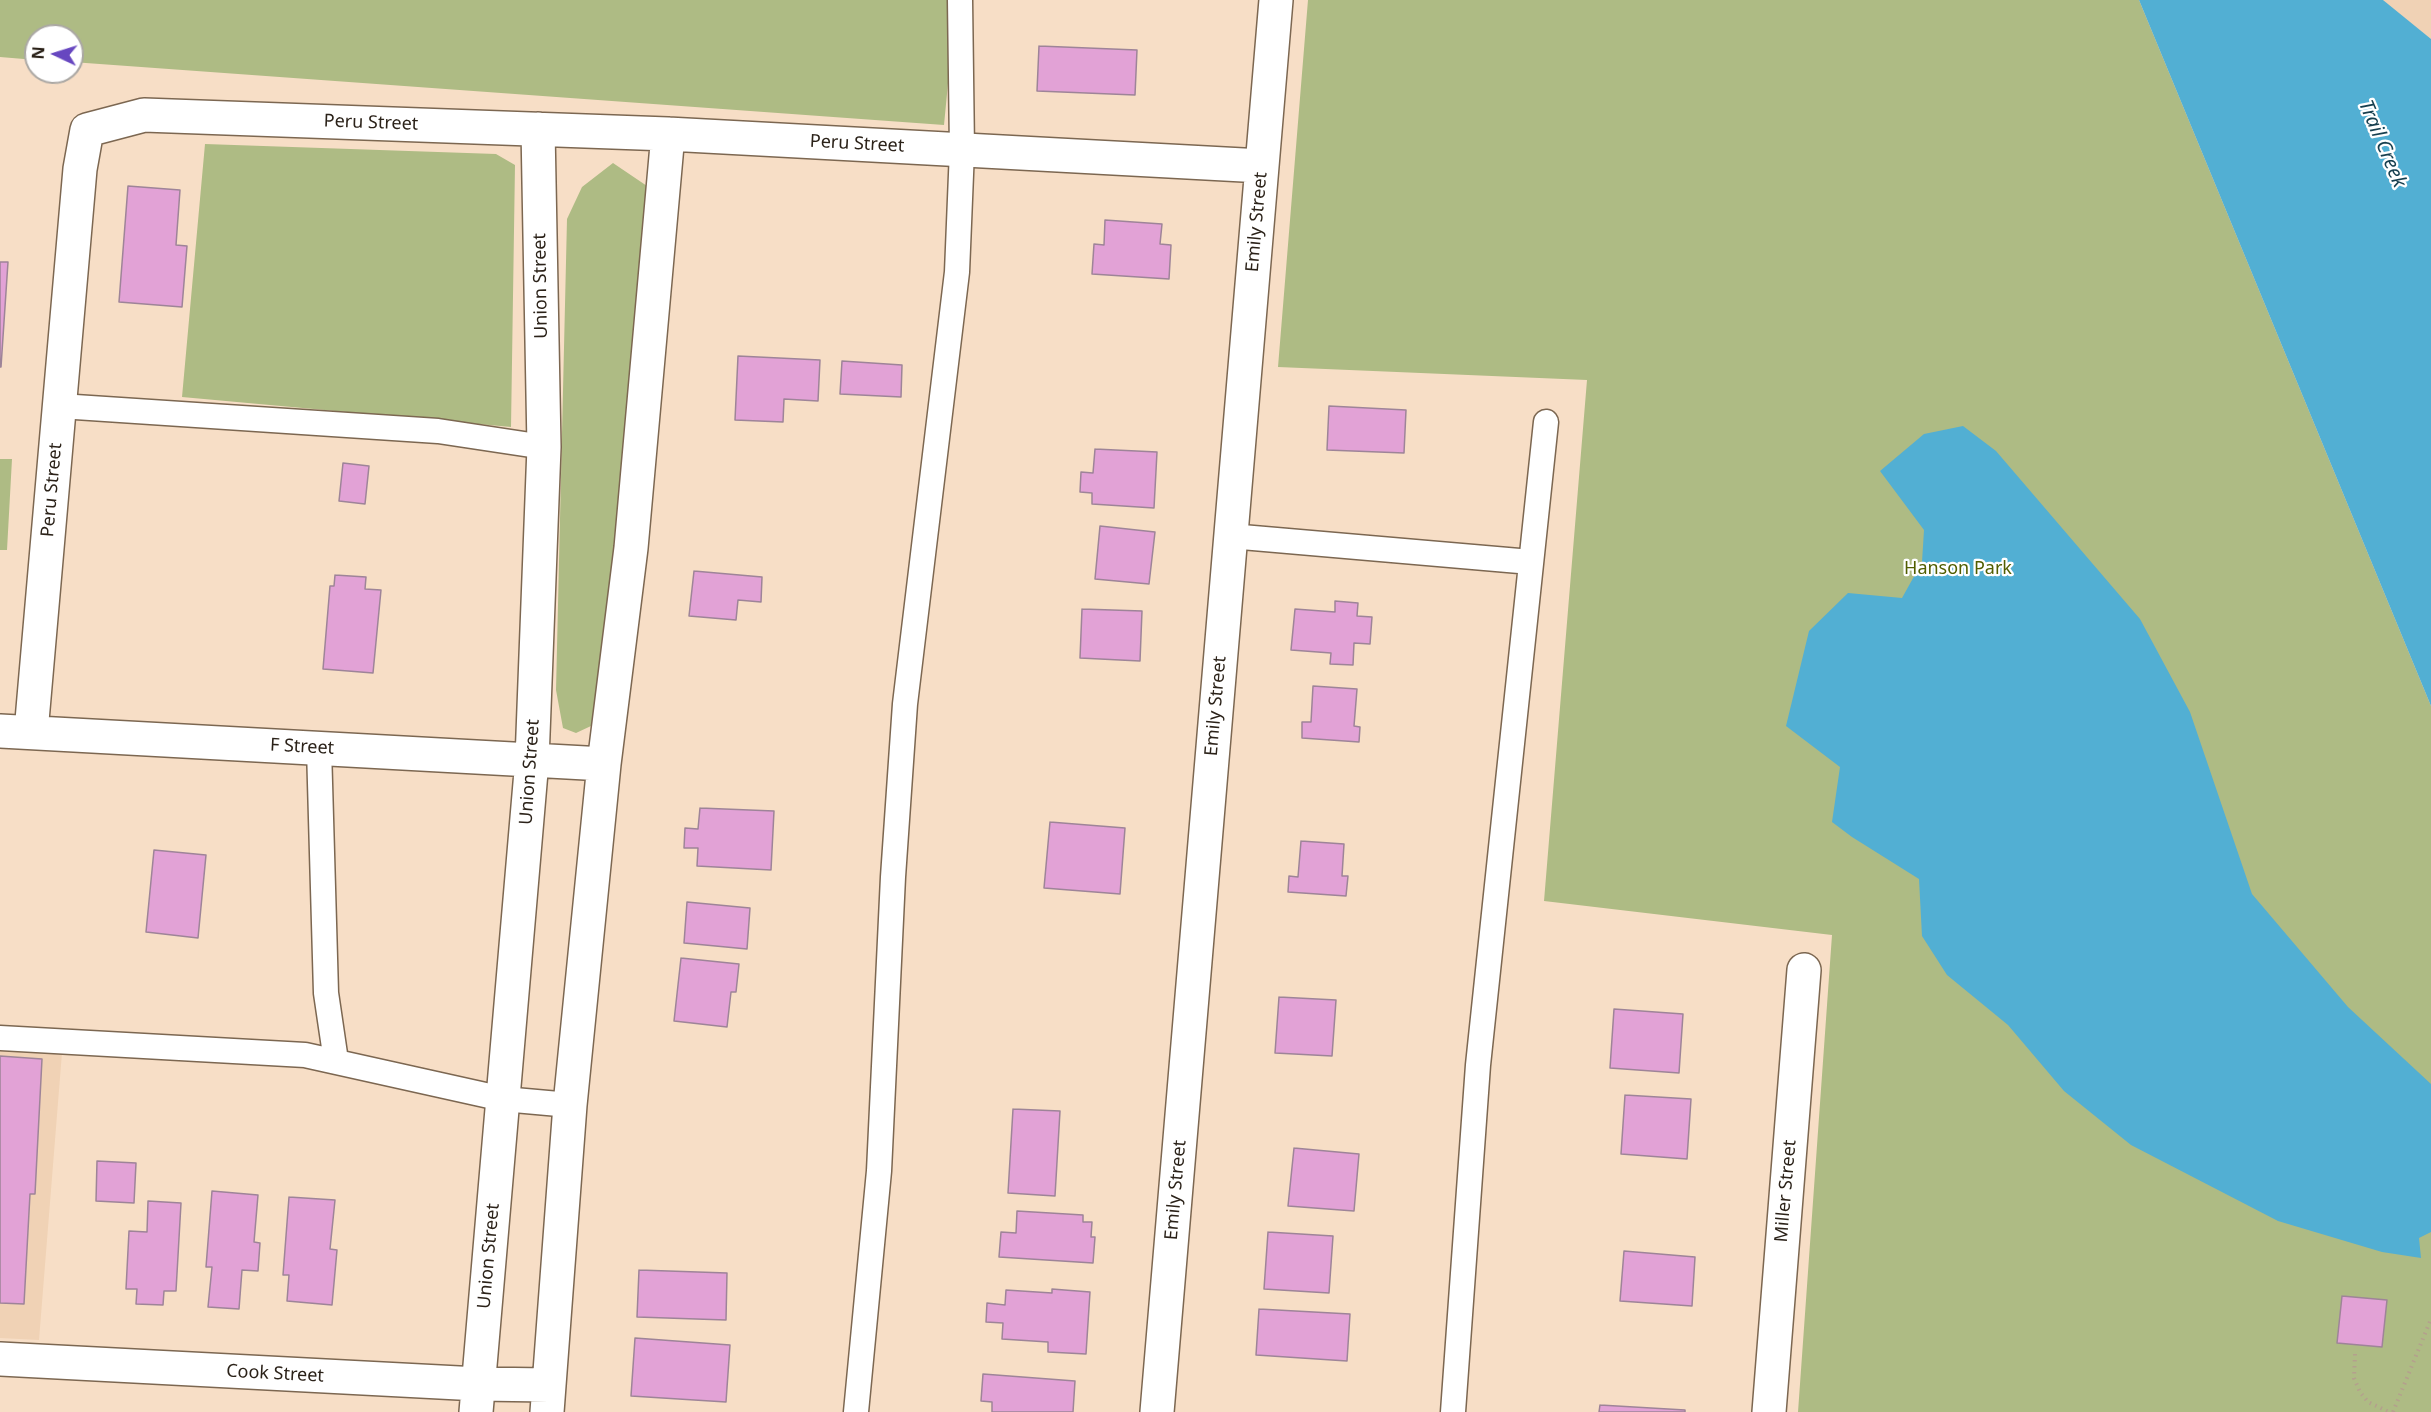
<!DOCTYPE html>
<style>
body{margin:0}
#map{position:relative;width:2431px;height:1412px;overflow:hidden;background:#f7dec6;font-family:"Noto Sans",sans-serif}
canvas{display:block}
.north{position:absolute;left:24px;top:24px;width:60px;height:60px;box-sizing:border-box;background:#fff;border:2px solid #aaa7a3;border-radius:50%;rotate:274deg;font-size:16px;font-weight:700;line-height:24px;text-align:center;color:#2b2219}
.north::after{content:'';display:block;margin:auto;width:21px;height:27px;background:#6747c0;clip-path:polygon(50% 0,100% 100%,50% 72%,0 100%)}
</style>
<div id="map">
<canvas width="2431" height="1412"></canvas>
<div class="north">N</div>
</div>
<script>
const ctx = document.querySelector('canvas').getContext('2d');
ctx.lineJoin = 'round';
function fill(path, color) {
  ctx.fillStyle = color;
  ctx.fill(path, 'evenodd');
}
function toPath(rows) {
  const path = new Path2D();
  for (const r of rows) {
    path.moveTo(r[0], r[1]);
    for (let i = 2; i < r.length; i += 2) path.lineTo(r[i], r[i + 1]);
  }
  return path;
}
function trace(path, color, width, dash) {
  ctx.strokeStyle = color;
  ctx.lineWidth = width;
  ctx.lineCap = dash ? 'butt' : 'round';
  ctx.setLineDash(dash || []);
  ctx.stroke(path);
}
function write(font, color, halo, rows, align = 'center') {
  ctx.font = font + ' "Noto Sans",sans-serif';
  ctx.lineWidth = 4.5;
  ctx.setLineDash([]);
  ctx.textBaseline = 'middle';
  ctx.strokeStyle = halo;
  ctx.fillStyle = color;
  for (const [text, x, y, turn = 0] of rows) {
    ctx.save();
    ctx.translate(x, y);
    ctx.rotate((+turn || 0) * Math.PI / 180);
    ctx.textAlign = isNaN(turn) ? turn : align;
    if (halo) ctx.strokeText(text, 0, 0);
    ctx.fillText(text, 0, 0);
    ctx.restore();
  }
}
fill(toPath([
 [2383,0,2431,0,2431,39,2386,4],
 [0,1038,63,1040,39,1340,0,1338]
]), '#f0d2b5');
fill(toPath([
 [0,0,956,0,944,125,72,62,72,36,36,36,36,60,0,57],
 [1308,0,2139,0,2431,706,2431,1412,1798,1412,1832,935,1544,901,1587,380,1278,367],
 [205,144,496,154,515,165,511,427,182,397],
 [613,163,647,186,646,249,604,662,591,726,576,733,563,728,556,690,567,219,582,187],
 [0,459,12,459,7,550,0,550]
]), '#aebb84');
fill(toPath([
 [2139,0,2383,0,2431,39,2431,706],
 [1963,426,1996,451,2140,619,2190,712,2252,894,2348,1007,2431,1084,2431,1232,2419,1238,2421,1258,2382,1252,2278,1221,2131,1145,2064,1091,2008,1025,1947,975,1922,936,1919,879,1852,837,1832,822,1840,767,1786,726,1809,631,1848,593,1902,598,1922,562,1924,530,1880,471,1924,434]
]), '#52afd3');
const building = toPath([
 [1039,46,1137,50,1135,95,1037,91,1039,46],
 [128,186,180,190,176,245,187,246,182,307,119,302,128,186],
 [1105,220,1162,224,1160,244,1171,245,1169,279,1092,274,1094,244,1104,245,1105,220],
 [0,262,8,262,1,367,0,367,0,262],
 [738,356,820,360,818,401,784,399,783,422,735,420,738,356],
 [842,361,902,365,901,397,840,394,842,361],
 [1329,406,1406,410,1404,453,1327,450,1329,406],
 [1095,449,1157,452,1154,508,1092,504,1092,493,1080,492,1081,472,1093,473,1095,449],
 [343,463,369,466,365,504,339,501,343,463],
 [1100,526,1155,532,1149,584,1095,579,1100,526],
 [694,571,762,577,761,602,738,600,736,620,689,616,694,571],
 [335,575,366,577,365,589,381,590,373,673,323,669,330,586,334,586,335,575],
 [1335,601,1358,603,1357,616,1372,617,1370,644,1354,643,1353,665,1330,664,1331,653,1291,650,1295,609,1335,612,1335,601],
 [1082,609,1142,611,1140,661,1080,658,1082,609],
 [1313,686,1357,689,1354,726,1360,727,1359,742,1302,738,1302,722,1311,722,1313,686],
 [700,808,774,811,771,870,697,866,698,848,684,848,685,828,698,829,700,808],
 [1050,822,1125,828,1120,894,1044,888,1050,822],
 [1301,841,1344,844,1342,876,1348,876,1346,896,1288,892,1289,876,1298,877,1301,841],
 [154,850,206,855,198,938,146,932,154,850],
 [687,902,750,908,747,949,684,943,687,902],
 [681,958,739,964,736,992,731,992,727,1027,674,1021,681,958],
 [1279,997,1336,1000,1332,1056,1275,1053,1279,997],
 [1614,1009,1683,1014,1679,1073,1610,1068,1614,1009],
 [0,1056,42,1059,35,1194,30,1194,24,1304,0,1303,0,1056],
 [1625,1095,1691,1099,1687,1159,1621,1154,1625,1095],
 [1013,1109,1060,1111,1055,1196,1008,1193,1013,1109],
 [1294,1148,1359,1154,1354,1211,1288,1206,1294,1148],
 [97,1161,136,1163,134,1203,96,1201,97,1161],
 [212,1191,258,1195,254,1242,260,1243,258,1271,242,1270,239,1309,208,1307,212,1267,206,1267,212,1191],
 [289,1197,335,1200,330,1249,337,1250,332,1305,287,1301,289,1275,283,1275,289,1197],
 [148,1201,181,1203,176,1291,164,1291,163,1305,136,1304,137,1289,126,1289,129,1231,147,1232,148,1201],
 [1017,1211,1083,1215,1083,1222,1092,1222,1091,1237,1095,1237,1093,1263,999,1257,1001,1232,1016,1233,1017,1211],
 [1268,1232,1333,1236,1329,1293,1264,1289,1268,1232],
 [1624,1251,1695,1257,1692,1306,1620,1301,1624,1251],
 [639,1270,727,1273,726,1320,637,1317,639,1270],
 [1052,1289,1090,1292,1086,1354,1048,1352,1048,1342,1002,1339,1003,1323,986,1322,987,1303,1005,1305,1006,1290,1052,1293,1052,1289],
 [2342,1296,2387,1300,2382,1347,2337,1343,2342,1296],
 [1259,1309,1350,1314,1347,1361,1256,1355,1259,1309],
 [635,1338,730,1345,726,1402,631,1396,635,1338],
 [983,1374,1075,1381,1073,1412,992,1412,992,1402,981,1401,983,1374],
 [1600,1405,1685,1410,1685,1412,1599,1412,1600,1405]
]);
fill(building, '#e2a2d6');
trace(building, '#9e8498', 1.5);
const service = toPath([
 [60,406,438,431,544,447],
 [1230,536,1531,562],
 [319,748,326,993,336,1061],
 [0,1038,305,1055,503,1099,570,1105],
 [856,1412,879,1171,893,877,905,704,957,272,962,150,960,0],
 [1453,1412,1478,1065,1546,422]
]);
const minor = toPath([
 [0,731,604,764],
 [31,732,80,169,87,130,144,115,668,134,1262,166],
 [0,1359,478,1384,549,1385],
 [476,1412,532,760,544,447,538,129],
 [547,1412,570,1105,604,764,631,548,668,134],
 [1157,1412,1276,0],
 [1769,1412,1804,970]
]);
trace(service, '#7c6751', 27);
trace(minor, '#7c6751', 36);
trace(toPath([
 [2355,1354,2354,1378,2360,1392,2368,1402,2389,1412],
 [2393,1412,2431,1319]
]), '#b4a08d', 4, [1.5, 4.5]);
trace(service, '#fff', 24);
trace(minor, '#fff', 33);
write('18px', '#2b2219', '#fff', [
 ["Peru Street",371,123,2],
 ["Peru Street",857,144,3],
 ["Emily Street",1257,222,-85],
 ["Union Street",541,286,-91],
 ["Peru Street",52,490,-85],
 ["Emily Street",1216,706,-85],
 ["F Street",302,747,3],
 ["Union Street",530,772,-86],
 ["Emily Street",1176,1190,-85],
 ["Miller Street",1786,1191,-85],
 ["Union Street",489,1256,-85],
 ["Cook Street",275,1374,3]
]);
write('18px', '#515e01', '#fff', [
 ["Hanson Park",1958,569]
]);
write('italic 20px', '#163f4f', '#fff', [
 ["Trail Creek",2382,144,67]
]);
</script>
